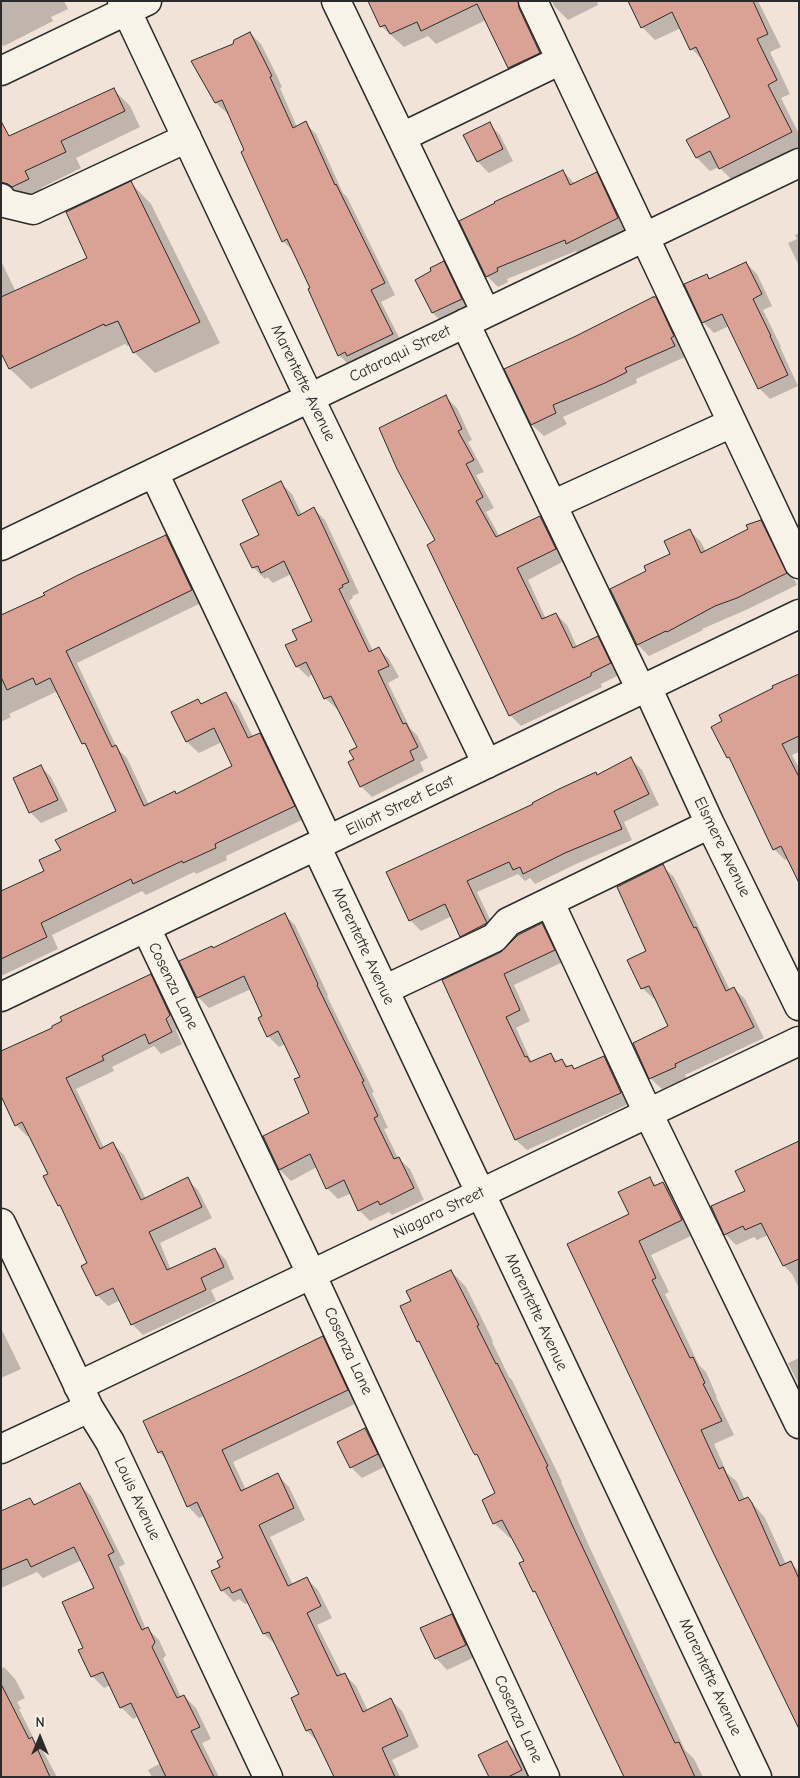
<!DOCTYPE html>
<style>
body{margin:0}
#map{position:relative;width:800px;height:1778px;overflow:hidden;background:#f1e3d7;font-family:"Comic Neue",sans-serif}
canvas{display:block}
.frame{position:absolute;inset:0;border:2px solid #2b2b2b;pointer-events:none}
.north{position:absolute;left:15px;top:1713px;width:50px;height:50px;-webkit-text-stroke:4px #f7f3e8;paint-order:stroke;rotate:0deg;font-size:14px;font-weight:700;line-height:20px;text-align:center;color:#2b2b2b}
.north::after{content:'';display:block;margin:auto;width:18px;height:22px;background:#2b2b2b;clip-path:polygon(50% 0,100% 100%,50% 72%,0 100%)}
</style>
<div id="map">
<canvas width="800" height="1778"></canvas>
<div class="frame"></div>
<div class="north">N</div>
</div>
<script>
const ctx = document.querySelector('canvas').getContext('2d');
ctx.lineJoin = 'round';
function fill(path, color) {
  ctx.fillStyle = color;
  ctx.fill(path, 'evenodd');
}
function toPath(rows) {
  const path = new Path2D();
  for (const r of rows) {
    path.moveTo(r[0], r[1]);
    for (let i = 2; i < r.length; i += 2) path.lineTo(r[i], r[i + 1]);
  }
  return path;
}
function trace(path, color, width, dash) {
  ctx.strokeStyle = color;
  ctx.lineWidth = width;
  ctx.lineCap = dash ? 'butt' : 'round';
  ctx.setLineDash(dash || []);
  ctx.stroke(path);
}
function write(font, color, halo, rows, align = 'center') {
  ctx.font = font + ' "Comic Neue",sans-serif';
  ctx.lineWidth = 4;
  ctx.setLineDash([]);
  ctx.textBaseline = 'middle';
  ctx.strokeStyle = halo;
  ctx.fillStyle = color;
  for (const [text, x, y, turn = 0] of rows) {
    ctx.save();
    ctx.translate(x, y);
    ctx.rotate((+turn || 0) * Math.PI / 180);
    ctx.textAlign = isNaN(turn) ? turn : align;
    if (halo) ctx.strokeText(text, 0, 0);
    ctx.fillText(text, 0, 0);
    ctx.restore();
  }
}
fill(toPath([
 [1,1,64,1,68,9,51,17,53,21,4,46,1,44],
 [370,1,539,1,553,67,523,81,509,67,486,20,436,44,428,36,404,47,381,26],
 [552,1,597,1,598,5,568,20,554,6],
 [629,1,758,1,781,47,770,52,790,94,781,98,799,134,799,149,734,182,719,167,710,171,697,158,732,118,705,63,692,49,681,28,655,40,642,27],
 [250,33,261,44,277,76,282,87,280,88,297,127,305,123,316,134,343,193,347,197,395,295,381,302,403,345,350,366,339,355,294,252,283,241,229,113,228,114,216,103,193,62,234,45],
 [114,90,130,106,140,127,76,158,81,168,41,188,44,195,26,200,1,187,1,142],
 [489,124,500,135,513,161,489,173,478,162],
 [563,171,575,184,596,174,607,185,628,229,578,254,576,251,507,279,508,282,498,287,487,276],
 [131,183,151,204,220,343,155,373,134,352,131,345,127,346,125,344,31,389,10,369,1,350,1,261,16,292,88,258],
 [799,233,799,266,788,243,797,239,795,235],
 [443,262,454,273,472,310,444,324,433,313,416,280,433,272],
 [746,263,757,274,772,306,763,310,781,347,780,347,798,386,770,399,759,388,729,326,714,333,703,322,706,275,711,280],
 [655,299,667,310,684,348,681,349,685,357,636,379,637,383,563,417,567,424,544,436,532,425,506,370],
 [446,397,457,408,472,440,468,442,484,472,476,475,494,508,486,512,500,537,540,517,551,528,566,560,528,580,546,619,556,614,567,625,577,647,597,637,609,648,621,674,601,684,602,687,521,726,510,715,437,541],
 [281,483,292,494,302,515,314,509,325,520,359,593,352,596,353,598,349,601,373,651,378,648,389,659,399,677,388,683,410,728,417,735,428,758,420,762,424,771,372,797,361,786,355,760,358,748,339,708,337,709,325,698,313,674,308,677,297,666,298,641,314,621,291,574,273,583,267,577,265,579,254,568,242,545,261,535],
 [761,522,772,533,797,585,748,609,702,629,703,630,649,656,638,645,611,589,648,571,672,554,690,531,701,542,706,552,750,530],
 [166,536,177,548,203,602,77,663,117,748,127,758,149,805,176,795,234,767,222,742,199,753,187,742,173,712,198,700,202,704,225,693,237,705,253,737,260,734,271,746,306,818,226,856,227,860,196,874,194,872,146,895,142,891,52,935,58,949,1,976,1,893,46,872,62,851,117,811,89,749,83,743,58,691,9,714,11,717,1,722,1,617],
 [799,675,799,752,792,755,799,768,799,878,789,858,785,860,774,849,732,761,728,757],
 [631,759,642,770,659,805,624,822,632,840,576,864,535,884,530,878,525,881,518,874,477,892,497,934,472,947,461,936,452,916,421,931,410,920,597,776],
 [40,766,51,777,68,811,41,823,30,812],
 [662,866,674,877,730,990,734,988,745,999,764,1038,685,1075,686,1078,662,1089,650,1078,634,1044,670,1027,656,998,654,999,642,988],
 [284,914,295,925,328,995,327,996,374,1092,372,1093,388,1128,384,1129,398,1158,410,1169,424,1200,392,1215,389,1212,370,1221,359,1210,352,1193,338,1199,327,1188,317,1167,291,1181,280,1170,264,1136,311,1113,301,1077,285,1044,279,1047,268,1036,264,1016,251,989,209,1008,198,997,214,949],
 [542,924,552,935,565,961,514,985,530,1021,516,1028,532,1063,551,1054,558,1062,562,1060,569,1067,572,1066,575,1070,604,1058,615,1068,631,1103,527,1150,516,1140,443,981,501,953],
 [151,976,162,987,181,1027,176,1030,182,1044,161,1054,154,1046,112,1067,114,1071,76,1089,104,1148,113,1144,124,1155,146,1199,187,1179,198,1190,212,1218,160,1243,171,1270,215,1249,226,1260,234,1279,211,1290,216,1301,143,1335,132,1324,121,1300,108,1306,97,1295,89,1264,63,1210,59,1205,49,1175,30,1135,27,1136,16,1125,54,1029],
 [799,1142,799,1288,792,1274,784,1266,769,1235,757,1240,754,1237,736,1245,725,1234,746,1191],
 [649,1178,657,1186,663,1183,677,1197,695,1234,651,1255,669,1292,665,1294,699,1365,706,1372,717,1397,716,1397,734,1435,714,1444,727,1473,737,1482,745,1500,748,1498,765,1518,786,1564,790,1563,799,1571,799,1725,713,1550,631,1214],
 [451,1271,466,1287,493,1341,492,1342,509,1377,512,1380,562,1482,561,1482,589,1546,685,1750,694,1759,703,1777,625,1777,538,1594,534,1591,525,1561,512,1537,510,1538,494,1523,497,1494,423,1347,418,1341,412,1302],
 [1,1328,21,1369,1,1378],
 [322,1337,334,1349,359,1402,233,1462,246,1490,278,1475,289,1487,305,1520,270,1537,293,1585,306,1578,318,1590,332,1618,317,1625,342,1675,344,1674,356,1686,368,1711,391,1700,402,1711,419,1747,392,1760,400,1777,335,1777,319,1743,307,1731,292,1699,300,1695,276,1645,264,1634,249,1603,245,1604,239,1599,234,1602,222,1590,222,1567,225,1559,204,1516,199,1518,188,1506,167,1460,159,1452],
 [799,1358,799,1385,788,1363],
 [365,1430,376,1441,388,1465,362,1478,351,1467],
 [80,1485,91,1496,125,1564,119,1567,146,1629,148,1629,159,1640,166,1655,163,1659,181,1697,184,1696,196,1708,211,1739,202,1743,219,1777,152,1777,148,1770,161,1763,139,1716,133,1719,121,1707,111,1685,104,1688,93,1677,80,1650,85,1648,95,1588,82,1560,43,1578,37,1572,1,1588,1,1513,30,1499,36,1506],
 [452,1615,463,1626,477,1656,447,1670,436,1658],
 [4,1667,15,1679,25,1698,17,1702,21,1709,19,1709,36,1743,43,1751,57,1777,1,1777,1,1669],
 [507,1742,518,1753,529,1777,490,1777]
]), '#0003');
const building = toPath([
 [368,1,518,1,519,8,540,53,508,68,477,4,421,31,417,22,390,34,385,25,380,27,368,1],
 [628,1,753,1,768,34,757,39,777,80,768,85,792,132,719,169,710,151,696,158,686,140,730,117,696,47,690,50,672,12,641,28,628,1],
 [250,32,272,76,270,77,293,128,306,121,335,185,336,184,385,283,371,290,393,334,347,356,345,352,338,356,308,289,310,288,287,239,282,242,241,152,244,150,222,100,215,103,191,61,233,44,234,40,250,32],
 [114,88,125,111,61,141,66,152,25,171,29,179,12,187,8,184,1,182,1,121,9,136,114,88],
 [490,122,503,149,477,162,463,135,490,122],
 [563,170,570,185,597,172,618,218,566,244,565,240,497,268,498,271,486,277,459,221,495,203,494,202,563,170],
 [131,181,200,322,133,353,118,321,105,326,104,324,9,369,1,353,1,297,87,258,66,212,131,181],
 [444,261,462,299,432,313,415,280,431,271,430,268,444,261],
 [746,262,762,294,753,299,771,336,770,336,788,375,758,389,722,314,702,323,684,284,707,274,709,279,746,262],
 [653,297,656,297,674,336,671,338,675,346,625,368,627,372,605,383,553,405,556,413,531,425,504,369,576,336,653,297],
 [446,395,462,429,458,431,474,460,466,464,483,497,476,501,496,537,540,516,556,549,517,568,542,619,556,613,573,648,598,636,611,663,591,673,591,676,509,716,427,545,435,540,397,469,379,428,446,395],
 [281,481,298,516,314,507,324,528,349,582,342,585,343,587,339,589,369,652,379,647,389,666,378,671,403,724,406,723,418,747,410,751,414,760,360,787,348,762,354,759,349,751,357,747,331,696,324,699,306,662,296,667,285,645,297,640,292,630,312,621,284,561,261,573,258,566,252,568,240,544,259,535,242,500,281,481],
 [761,520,787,573,737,598,715,606,667,632,666,631,637,645,610,589,646,571,644,566,670,554,664,541,690,529,701,553,748,529,746,525,761,520],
 [166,535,192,590,66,651,112,747,116,745,144,806,175,791,176,794,232,766,214,728,186,742,171,712,198,699,201,704,226,692,248,738,260,733,295,806,215,844,216,848,183,863,182,861,133,884,131,879,41,923,47,937,1,959,1,891,44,871,39,860,61,850,55,840,116,811,85,743,82,744,50,678,36,685,33,678,7,690,1,677,1,615,45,595,43,593,78,575,166,535],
 [799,674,799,736,782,744,799,777,799,883,781,846,773,850,729,757,727,758,711,727,722,721,719,715,773,688,772,686,799,674],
 [631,757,649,794,614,811,622,829,565,853,523,874,520,867,513,870,509,862,467,881,487,923,460,937,445,904,409,921,386,872,533,804,532,803,559,789,596,772,597,775,631,757],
 [41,765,58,800,29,813,13,778,41,765],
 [663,864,694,928,696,927,726,991,734,987,754,1027,675,1064,676,1067,649,1079,633,1043,668,1026,649,986,641,989,627,960,646,951,617,887,663,864],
 [285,913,318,984,317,985,364,1081,362,1082,378,1116,374,1118,394,1159,399,1157,414,1188,380,1205,378,1201,358,1211,344,1180,326,1189,310,1154,279,1170,263,1136,309,1113,294,1079,300,1077,278,1031,267,1037,258,1018,262,1016,244,976,197,998,179,961,212,946,213,948,285,913],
 [542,923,555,950,504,974,520,1010,506,1017,525,1057,527,1056,530,1062,551,1053,555,1062,562,1059,566,1067,572,1065,574,1069,604,1056,621,1093,515,1140,442,980,501,952,518,935,542,923],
 [151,974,170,1015,166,1019,172,1032,149,1044,145,1034,102,1056,104,1060,66,1078,100,1149,113,1142,141,1200,188,1177,202,1207,149,1232,167,1270,215,1248,224,1267,201,1278,206,1290,131,1325,113,1288,96,1296,81,1266,87,1263,60,1205,58,1206,43,1176,48,1174,22,1122,15,1126,1,1096,1,1051,52,1028,52,1026,62,1021,60,1017,151,974],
 [799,1141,799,1259,783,1266,761,1223,745,1230,743,1226,724,1235,711,1206,745,1191,735,1171,799,1141],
 [650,1177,654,1186,663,1182,682,1220,639,1241,656,1278,652,1280,690,1358,693,1357,705,1383,703,1384,722,1421,701,1430,719,1469,723,1467,739,1501,748,1497,752,1503,780,1566,791,1561,799,1579,799,1729,712,1550,567,1244,629,1214,618,1192,650,1177],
 [451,1270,479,1325,477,1326,496,1364,497,1363,548,1466,546,1467,574,1529,675,1743,679,1742,695,1777,624,1777,535,1591,533,1592,519,1563,524,1561,502,1520,493,1524,482,1500,495,1493,477,1454,475,1455,473,1452,419,1341,417,1342,400,1306,411,1301,406,1291,451,1270],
 [323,1336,348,1390,222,1450,241,1491,278,1473,294,1508,259,1525,288,1586,307,1577,321,1606,307,1613,337,1676,345,1673,363,1712,391,1698,408,1736,382,1748,395,1777,334,1777,311,1729,306,1731,291,1698,299,1694,269,1632,263,1634,241,1589,232,1593,229,1587,221,1591,211,1571,220,1567,217,1561,223,1558,197,1502,187,1507,162,1451,158,1453,143,1421,247,1373,323,1336],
 [365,1428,378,1454,350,1468,337,1442,365,1428],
 [80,1483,114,1552,108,1555,138,1622,142,1630,148,1627,155,1642,152,1647,177,1698,184,1695,200,1727,191,1731,214,1777,166,1777,131,1703,120,1708,103,1672,91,1677,78,1650,83,1648,62,1602,94,1588,74,1547,31,1567,27,1559,1,1570,1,1511,30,1498,34,1505,80,1483],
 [452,1614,466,1645,435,1659,420,1628,452,1614],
 [1,1684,29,1739,32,1737,50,1777,1,1777,1,1684],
 [507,1741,522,1770,508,1777,489,1777,478,1755,507,1741]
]);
fill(building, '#daa294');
trace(building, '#2b2b2b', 1);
const minor = toPath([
 [122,1,301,380,487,764],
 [336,1,486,313],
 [533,1,799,564],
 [1,71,147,1],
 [402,137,561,60],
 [1,198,4,203,33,210,187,138],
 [465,323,641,690],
 [154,473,328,840],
 [552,505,732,423],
 [1,546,799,163],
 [647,687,710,824,799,1006],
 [316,846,757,1777],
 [550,903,648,1113,799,1424],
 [146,928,300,1250,545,1777],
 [384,990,494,938,508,922,710,824],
 [1,997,799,614],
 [1,1223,89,1408,110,1442,268,1777],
 [78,1386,799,1041],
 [1,1449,89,1408]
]);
trace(minor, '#2b2b2b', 31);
trace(minor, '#f7f3e8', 28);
write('16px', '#2b2b2b', '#f7f3e8', [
 ["Cataraqui Street",400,354,-26],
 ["Marentette Avenue",303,383,64],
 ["Elliott Street East",400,806,-26],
 ["Elsmere Avenue",722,847,64],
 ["Marentette Avenue",363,946,65],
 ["Cosenza Lane",173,986,64],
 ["Niagara Street",439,1213,-26],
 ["Marentette Avenue",536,1312,65],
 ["Cosenza Lane",348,1351,65],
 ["Louis Avenue",137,1499,65],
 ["Marentette Avenue",710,1677,65],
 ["Cosenza Lane",518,1719,65]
]);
</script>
